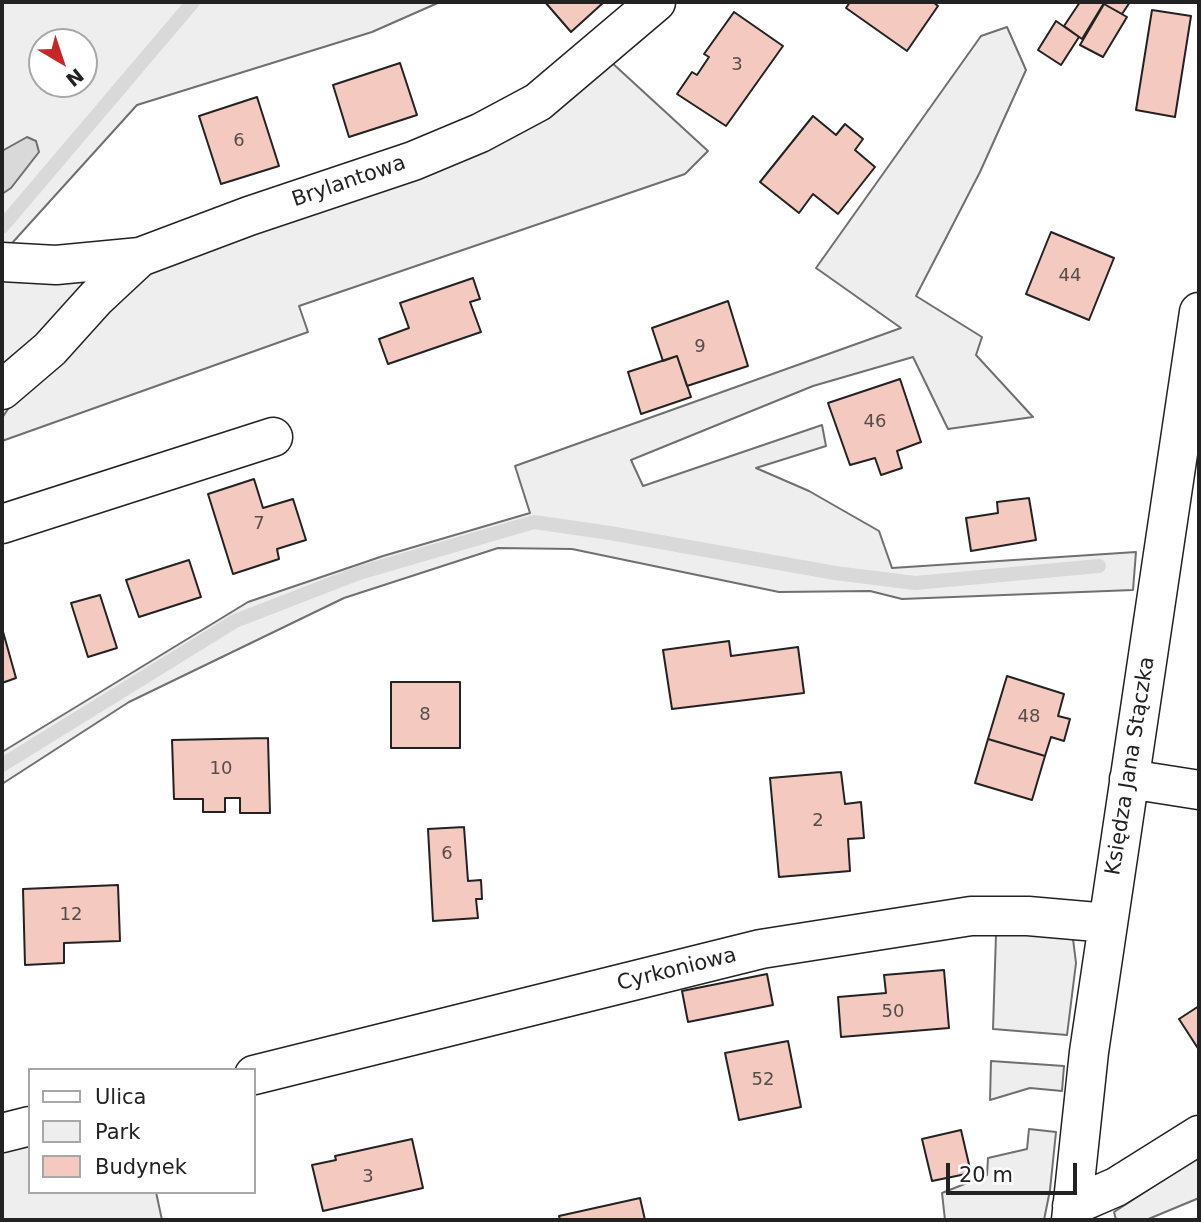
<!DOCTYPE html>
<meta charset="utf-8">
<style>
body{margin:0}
#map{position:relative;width:1201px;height:1222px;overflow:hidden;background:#fff;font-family:"DejaVu Sans",sans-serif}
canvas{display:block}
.frame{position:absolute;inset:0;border:4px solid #222;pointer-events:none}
.legend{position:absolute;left:28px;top:1068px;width:228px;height:126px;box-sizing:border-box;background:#fff;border:2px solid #a7a7a7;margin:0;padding:9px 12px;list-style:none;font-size:21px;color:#222}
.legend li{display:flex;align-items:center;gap:14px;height:35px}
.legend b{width:35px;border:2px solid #a7a7a7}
.north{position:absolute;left:28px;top:28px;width:70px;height:70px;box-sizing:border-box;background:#fff;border:2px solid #a7a7a7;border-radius:50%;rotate:141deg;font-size:19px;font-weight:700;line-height:28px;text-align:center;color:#222}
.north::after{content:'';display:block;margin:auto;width:24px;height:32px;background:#c62828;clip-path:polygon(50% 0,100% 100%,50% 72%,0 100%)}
.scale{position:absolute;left:946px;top:1163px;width:131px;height:32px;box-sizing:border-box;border:4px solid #222;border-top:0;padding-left:9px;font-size:21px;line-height:24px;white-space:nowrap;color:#222;-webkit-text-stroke:5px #fff;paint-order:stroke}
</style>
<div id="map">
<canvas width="1201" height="1222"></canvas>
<div class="frame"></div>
<ul class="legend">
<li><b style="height:9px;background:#fff"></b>Ulica</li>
<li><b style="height:19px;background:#eee"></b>Park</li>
<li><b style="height:19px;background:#f3c9c0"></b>Budynek</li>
</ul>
<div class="north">N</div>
<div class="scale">20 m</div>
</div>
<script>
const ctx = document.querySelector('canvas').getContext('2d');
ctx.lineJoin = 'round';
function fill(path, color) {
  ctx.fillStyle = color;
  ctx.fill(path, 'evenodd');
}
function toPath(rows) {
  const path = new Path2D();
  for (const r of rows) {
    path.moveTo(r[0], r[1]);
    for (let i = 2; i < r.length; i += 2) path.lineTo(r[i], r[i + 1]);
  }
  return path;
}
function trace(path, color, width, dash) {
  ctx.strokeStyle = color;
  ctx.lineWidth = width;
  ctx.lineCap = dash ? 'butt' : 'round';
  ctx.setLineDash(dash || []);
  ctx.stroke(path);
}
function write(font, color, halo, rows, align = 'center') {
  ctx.font = font + ' "DejaVu Sans",sans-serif';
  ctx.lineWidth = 5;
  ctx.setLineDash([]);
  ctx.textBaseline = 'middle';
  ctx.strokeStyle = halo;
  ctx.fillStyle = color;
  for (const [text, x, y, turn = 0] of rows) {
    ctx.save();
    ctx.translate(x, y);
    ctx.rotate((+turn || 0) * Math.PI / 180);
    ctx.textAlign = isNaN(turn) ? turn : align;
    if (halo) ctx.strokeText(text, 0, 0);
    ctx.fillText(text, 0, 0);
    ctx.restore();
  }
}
const green = toPath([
 [2,2,440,2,372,32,137,105,13,242,2,250,2,2],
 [42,42,84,42,84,84,42,84,42,42],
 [1007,27,1026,70,980,172,916,296,982,337,976,355,1033,417,948,429,913,357,813,386,631,460,643,486,822,425,826,446,756,468,809,491,879,531,892,568,1136,552,1133,590,902,599,870,591,779,592,572,549,498,548,344,598,129,702,2,784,2,752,248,602,383,556,530,513,515,466,901,328,816,268,981,36,1007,27],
 [610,61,708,151,685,174,299,306,308,332,2,441,2,418,8,409,155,268,610,61],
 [108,270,2,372,2,276,108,270],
 [996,934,1065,935,1073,939,1076,963,1067,1035,993,1029,996,934],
 [991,1061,1064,1066,1062,1091,1030,1088,990,1100,991,1061],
 [1029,1129,1056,1132,1050,1190,1044,1220,945,1220,942,1193,987,1175,988,1158,1027,1149,1029,1129],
 [30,1146,30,1192,156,1192,162,1220,2,1220,2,1151,30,1146],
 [1199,1157,1199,1198,1146,1220,1116,1220,1114,1212,1199,1157]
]);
fill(green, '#eee');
trace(green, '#6f6f6f', 2);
const water = toPath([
 [27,137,36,141,39,152,11,188,2,194,2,151,27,137]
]);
fill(water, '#d9d9d9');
trace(water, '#6f6f6f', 2);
trace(toPath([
 [2,227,193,2],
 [2,765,235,621,359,573,534,522,610,533,835,573,915,583,1099,566]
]), '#d9d9d9', 14);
const building = toPath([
 [545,2,604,2,571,32,545,2],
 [850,2,933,2,938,6,907,51,846,8,850,2],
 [1080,2,1104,3,1082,39,1064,26,1080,2],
 [1105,2,1130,2,1122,14,1104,4,1105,2],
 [1104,4,1127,17,1103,57,1080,45,1104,4],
 [1152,10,1191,16,1175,117,1136,110,1152,10],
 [734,12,783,46,726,126,677,94,692,72,697,75,709,57,704,54,734,12],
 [1056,21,1079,37,1061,65,1038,50,1056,21],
 [400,63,417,115,349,137,333,85,400,63],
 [257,97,279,166,221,184,199,116,257,97],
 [813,116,836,135,845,124,863,139,855,150,875,167,838,214,813,194,799,213,760,182,813,116],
 [1051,232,1114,258,1089,320,1026,294,1051,232],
 [473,278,480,299,470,302,481,332,388,364,379,339,409,328,400,303,473,278],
 [728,301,748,366,687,386,677,356,663,361,652,328,728,301],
 [677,356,691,397,641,414,628,372,677,356],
 [900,379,921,442,897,451,902,468,881,475,875,458,850,465,828,403,900,379],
 [254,479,263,508,293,499,306,540,277,549,279,559,233,574,208,494,254,479],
 [1029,498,1036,540,971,551,966,518,998,513,997,502,1029,498],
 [189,560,201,597,139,617,126,580,189,560],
 [100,595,117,648,88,657,71,603,100,595],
 [2,628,16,678,2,683,2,628],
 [729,641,731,656,798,647,804,693,672,709,663,650,729,641],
 [1007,676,1064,694,1058,716,1070,719,1064,741,1051,737,1045,756,988,739,1007,676],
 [391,682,460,682,460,748,391,748,391,682],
 [268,738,270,813,240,813,240,798,225,798,225,812,203,812,203,799,174,799,172,740,268,738],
 [988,739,1045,756,1032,800,975,783,988,739],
 [841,772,845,804,861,802,864,838,848,839,850,871,779,877,770,778,841,772],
 [464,827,468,881,481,880,482,899,476,899,478,918,433,921,428,829,464,827],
 [118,885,120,941,64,943,64,963,25,965,23,889,118,885],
 [944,970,949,1028,841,1037,838,997,886,993,884,975,944,970],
 [767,974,773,1005,688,1022,682,991,767,974],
 [1199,1006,1199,1050,1179,1019,1199,1006],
 [788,1041,801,1107,739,1120,725,1053,788,1041],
 [961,1130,971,1173,932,1181,922,1139,961,1130],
 [412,1139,423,1188,323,1211,312,1165,336,1160,335,1156,412,1139],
 [640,1198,645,1220,560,1220,559,1216,640,1198]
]);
fill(building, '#f3c9c0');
trace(building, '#222', 2);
const minor = toPath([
 [2,262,56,265,140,257,249,216,413,161,480,133,538,102,656,2],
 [2,390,50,349,96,298,140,257],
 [2,524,273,437],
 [1129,779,1199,790],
 [254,1075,761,949,971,916,1028,916,1108,923],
 [2,1133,30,1126],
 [1072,1206,1116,1187,1199,1135],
 [1071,1220,1089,1052,1199,312]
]);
trace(minor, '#222', 41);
trace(minor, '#fff', 38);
write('18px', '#564c4a', null, [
 ["3",737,65],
 ["6",239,141],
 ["44",1070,276],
 ["9",700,347],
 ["46",875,422],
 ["7",259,524],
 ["8",425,715],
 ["48",1029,717],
 ["10",221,769],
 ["2",818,821],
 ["6",447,854],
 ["12",71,915],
 ["50",893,1012],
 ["52",763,1080],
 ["3",368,1177]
]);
write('21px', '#222', '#fff', [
 ["Brylantowa",349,182,-19],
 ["Księdza Jana Stączka",1131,766,-81],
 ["Cyrkoniowa",677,970,-14]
]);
</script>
